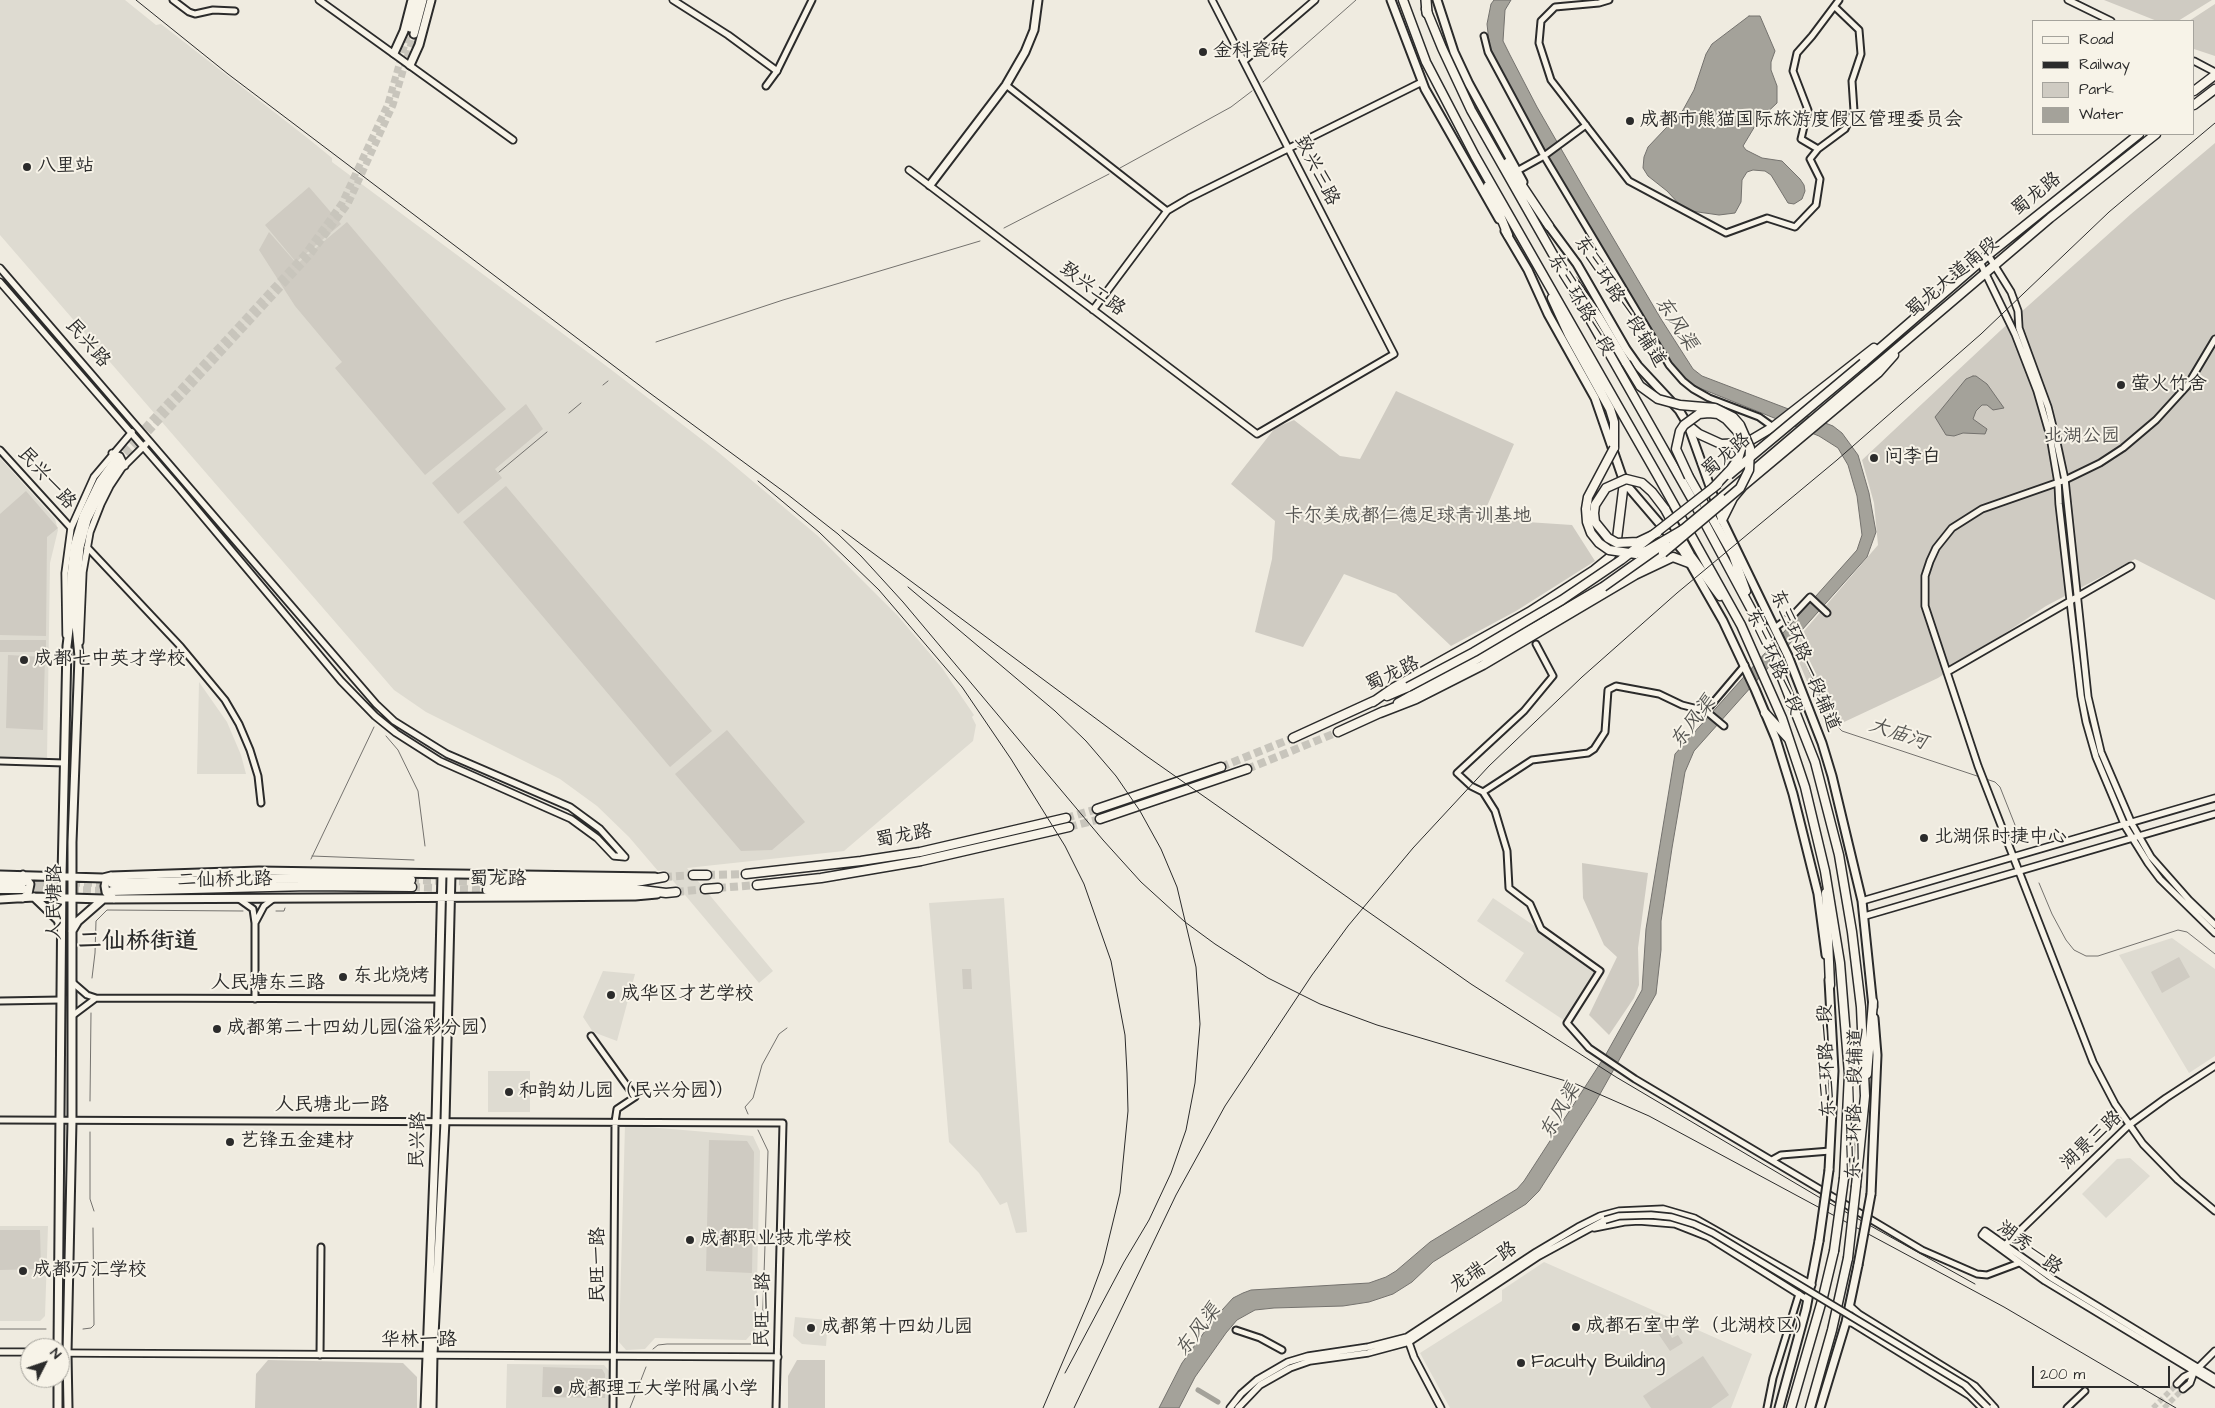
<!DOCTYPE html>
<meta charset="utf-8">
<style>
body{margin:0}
#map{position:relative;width:2215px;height:1408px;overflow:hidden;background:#efebe0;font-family:"Architects Daughter",sans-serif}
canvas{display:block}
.legend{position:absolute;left:2032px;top:20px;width:162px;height:115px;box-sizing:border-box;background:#f7f3e8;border:1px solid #a5a39c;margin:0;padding:6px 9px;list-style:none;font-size:15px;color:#2b2b2b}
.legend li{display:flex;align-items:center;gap:10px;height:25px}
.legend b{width:25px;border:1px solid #a5a39c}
.north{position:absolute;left:20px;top:1338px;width:50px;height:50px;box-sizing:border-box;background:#f7f3e8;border:1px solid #a5a39c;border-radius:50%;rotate:49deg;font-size:14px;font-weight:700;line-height:20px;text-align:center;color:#2b2b2b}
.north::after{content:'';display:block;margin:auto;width:18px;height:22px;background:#2b2b2b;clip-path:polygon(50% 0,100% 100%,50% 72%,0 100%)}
.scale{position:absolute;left:2032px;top:1366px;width:138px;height:22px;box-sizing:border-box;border:2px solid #2b2b2b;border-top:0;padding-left:6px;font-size:15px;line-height:18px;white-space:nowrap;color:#2b2b2b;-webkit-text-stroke:4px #f7f3e8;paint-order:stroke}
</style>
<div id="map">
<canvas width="2215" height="1408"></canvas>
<ul class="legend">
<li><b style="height:6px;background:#f7f3e8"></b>Road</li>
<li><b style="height:6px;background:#2b2b2b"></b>Railway</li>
<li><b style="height:14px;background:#cfcbc2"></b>Park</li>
<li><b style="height:14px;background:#a4a29a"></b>Water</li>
</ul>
<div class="north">N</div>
<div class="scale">200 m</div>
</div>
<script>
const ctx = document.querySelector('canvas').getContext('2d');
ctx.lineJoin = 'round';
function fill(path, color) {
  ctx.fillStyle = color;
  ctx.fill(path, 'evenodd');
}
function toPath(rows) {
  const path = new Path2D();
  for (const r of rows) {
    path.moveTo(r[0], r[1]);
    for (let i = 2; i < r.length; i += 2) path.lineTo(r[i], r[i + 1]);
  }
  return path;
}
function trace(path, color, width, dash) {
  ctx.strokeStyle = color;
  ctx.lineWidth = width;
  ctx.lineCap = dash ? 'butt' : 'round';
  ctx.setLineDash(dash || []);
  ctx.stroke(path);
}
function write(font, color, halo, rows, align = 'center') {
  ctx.font = font + ' "Architects Daughter","LXGW WenKai TC",sans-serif';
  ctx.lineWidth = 4;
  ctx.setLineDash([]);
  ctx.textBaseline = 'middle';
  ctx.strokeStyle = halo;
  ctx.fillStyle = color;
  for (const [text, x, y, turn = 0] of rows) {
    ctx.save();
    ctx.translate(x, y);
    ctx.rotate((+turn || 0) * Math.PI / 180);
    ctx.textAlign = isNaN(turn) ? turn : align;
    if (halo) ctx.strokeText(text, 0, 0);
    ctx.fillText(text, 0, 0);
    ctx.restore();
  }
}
fill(toPath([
 [0,0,125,0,156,25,161,24,310,140,332,158,332,162,609,368,718,452,818,536,898,616,942,668,974,715,972,717,976,725,973,741,844,851,687,868,773,971,759,983,664,870,658,871,629,837,597,806,560,779,426,712,394,690,0,235],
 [0,458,55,519,58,530,50,563,47,759,0,757],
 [199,682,227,722,241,755,246,774,197,774],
 [1004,898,1027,1232,1016,1233,1007,1202,1000,1205,979,1173,949,1142,929,903],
 [1493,898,1600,970,1565,1021,1505,981,1524,953,1477,921],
 [2172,938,2215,969,2215,1056,2189,1073,2119,955],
 [603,971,635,974,617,1041,593,1032,583,1017],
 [488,1071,530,1071,530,1112,488,1112],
 [625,1125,753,1136,760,1151,756,1329,746,1340,655,1338,645,1349,626,1350,619,1342],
 [2130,1158,2150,1176,2106,1218,2082,1194,2117,1159],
 [0,1226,48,1226,45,1316,40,1321,0,1321],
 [1544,1262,1752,1354,1731,1408,1450,1408,1420,1353,1502,1301,1502,1290],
 [795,1317,828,1320,826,1346,802,1344,793,1336],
 [507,1364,604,1365,610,1372,610,1408,506,1408]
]), '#dedbd1');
fill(toPath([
 [2104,0,2212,0,2178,21,2157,21],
 [2215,4,2215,56,2194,49,2194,21,2189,21],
 [2215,143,2215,600,2135,559,2046,606,1938,678,1827,730,1792,645,1878,545,1874,503,1862,460,2001,330,2131,214],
 [309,187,341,224,296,262,265,225],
 [347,222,506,409,425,475,335,368,342,362,295,306,259,250,269,232,297,264],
 [1396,391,1514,444,1484,513,1527,522,1572,525,1595,561,1516,611,1451,646,1396,594,1344,574,1303,647,1255,632,1272,559,1275,521,1231,484,1275,428,1294,420,1340,456,1360,459],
 [526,404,543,429,495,469,502,478,458,514,432,483],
 [506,486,712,731,670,767,463,522],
 [26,491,58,528,47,537,46,636,0,635,0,514],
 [0,640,46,640,46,652,0,652],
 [8,655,45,657,43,730,6,728],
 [727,730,805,822,772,850,741,851,675,774],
 [1582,863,1648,873,1638,948,1639,985,1634,998,1609,1035,1589,1015,1617,957,1604,945,1583,898],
 [2179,957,2190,977,2162,993,2151,972],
 [962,969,971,969,972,989,963,989],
 [709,1140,747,1141,754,1152,752,1273,706,1271],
 [0,1230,40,1230,41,1269,0,1270],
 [1661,1321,1672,1338,1678,1335,1683,1343,1670,1351,1653,1326],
 [1703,1356,1729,1395,1711,1408,1651,1408,1643,1396],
 [268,1360,403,1363,417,1377,417,1408,255,1408,256,1374],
 [797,1360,825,1360,825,1408,788,1408,788,1376],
 [543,1367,602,1369,605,1374,605,1398,542,1397]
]), '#cfcbc2');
const water = toPath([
 [1494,0,1511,0,1505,10,1503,41,1510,55,1537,107,1583,187,1661,319,1693,369,1702,376,1833,426,1842,433,1858,455,1869,493,1876,532,1867,557,1694,751,1685,772,1672,848,1661,921,1661,950,1656,994,1595,1103,1539,1191,1526,1204,1433,1262,1412,1282,1393,1294,1369,1302,1343,1306,1274,1308,1255,1310,1237,1320,1226,1333,1195,1377,1179,1408,1159,1408,1182,1363,1213,1320,1233,1298,1243,1293,1251,1290,1369,1283,1386,1277,1396,1271,1430,1242,1517,1189,1524,1181,1605,1056,1642,990,1646,929,1675,754,1857,550,1862,535,1857,496,1848,465,1838,448,1819,436,1697,387,1685,379,1668,360,1574,203,1490,51,1487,24,1491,4,1494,0],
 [1749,16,1760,16,1775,51,1771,62,1771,70,1777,86,1777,103,1758,121,1743,146,1746,150,1762,158,1782,161,1800,179,1804,185,1805,191,1802,199,1794,204,1788,203,1771,175,1765,171,1753,170,1747,172,1742,180,1741,202,1735,213,1719,215,1691,211,1681,206,1667,191,1648,176,1643,168,1644,157,1648,147,1683,110,1694,90,1706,54,1712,44,1749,16],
 [1973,376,1976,376,1987,384,2004,408,1993,410,1987,405,1982,405,1976,411,1973,419,1987,429,1985,434,1963,433,1954,436,1946,435,1935,417,1966,379,1973,376]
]);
fill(water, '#a4a29a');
trace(water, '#74726e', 1);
trace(toPath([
 [1263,82,1356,0],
 [1120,168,1231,107,1252,91],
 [1004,228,1109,174],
 [656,342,783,300,980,241],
 [603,385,608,381],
 [569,413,581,403],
 [499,472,547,432],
 [1794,637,1831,720,1842,731,1980,777],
 [386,736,398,750,418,791,425,846],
 [1986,779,1995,782,2000,787,2019,835],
 [312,856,414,860],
 [311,859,374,727],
 [2039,883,2052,914,2066,940,2074,950,2086,956,2098,956,2178,930,2187,932,2215,954],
 [276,911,284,911,285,908],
 [92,978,95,953,96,921,107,910,243,911],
 [90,1101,91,1013],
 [748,1114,745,1107,753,1098,762,1065,779,1034,787,1028],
 [90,1132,90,1199,94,1211],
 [0,1329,46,1329],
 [83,1329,91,1328,94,1325,93,1228],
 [653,1349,658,1345,667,1344,751,1344,756,1342,762,1337,768,1151,758,1130],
 [630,1408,646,1367]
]), '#74726e', 1);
trace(toPath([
 [1198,1390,1218,1402]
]), '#a4a29a', 5);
trace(toPath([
 [2153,1408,2177,1384],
 [2164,1408,2183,1389]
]), '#c8c5bc', 5.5, [5.5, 3]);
trace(toPath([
 [116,459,305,254,342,203,388,104,408,33],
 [120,463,310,255,348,204,393,105,414,34]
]), '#c8c5bc', 7, [7, 3.5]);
trace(toPath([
 [1221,767,1293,738],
 [1247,769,1338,732],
 [1066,818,1097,809],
 [1069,827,1100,819],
 [707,875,746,874],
 [664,877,693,875],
 [411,880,487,882],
 [24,882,112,883],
 [412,887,487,890],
 [718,888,757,885],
 [23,889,111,891],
 [676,892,705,889]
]), '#c8c5bc', 8, [8, 4]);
const minor = toPath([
 [173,0,189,12,195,14,213,10,235,11],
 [1609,0,1599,3,1555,7,1541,21,1539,43,1551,80,1629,181,1726,233,1767,218,1795,227,1816,205,1820,179,1810,159,1818,149,1845,129,1854,111,1852,81,1861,54,1859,30,1835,7],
 [1484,36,1488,52,1544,156,1669,365,1683,381,1693,389,1709,398,1759,417,1773,427],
 [1006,85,1167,211],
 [766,86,777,71,812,0],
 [1818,149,1801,139,1808,110,1793,71,1797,53,1812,36,1839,0],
 [1517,171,1544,156,1586,125],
 [0,450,71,528],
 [2065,480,2100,463,2123,448,2156,420,2187,386,2215,339],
 [87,547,181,647,225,700,239,724,250,750,258,776,261,803],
 [1776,627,1795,613,1810,597,1827,613],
 [1536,644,1553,676,1524,711,1457,773,1471,786,1483,792,1495,811,1507,851,1509,888,1530,904,1541,929,1600,971,1567,1023,1589,1048,1635,1079,1922,1250,1977,1274,1987,1275,2019,1263],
 [1706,711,1745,665],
 [0,761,65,763],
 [1483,792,1532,760,1588,753,1594,749,1605,732,1608,690,1616,686,1659,694,1682,705,1706,711,1724,726],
 [239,899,253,909,255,923,264,906,273,899],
 [255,923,255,999],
 [72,982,87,995,96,998,72,1016],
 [96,998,439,999],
 [0,1001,61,1000],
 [591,1036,635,1097,617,1109,615,1122,613,1408],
 [0,1120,783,1123,776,1408],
 [1772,1160,1781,1155,1830,1151],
 [1236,1330,1260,1338,1282,1350],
 [320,1355,321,1247],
 [1767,1408,1773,1378,1799,1294],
 [2067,1408,2085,1391]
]);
const tertiary = toPath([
 [319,0,513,140],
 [673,0,728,35,777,71],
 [2068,0,2111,21],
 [1244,61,1315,0],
 [2194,61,2215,72],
 [909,170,1257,434,1394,354,1212,0],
 [1988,255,2011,292,2018,311,2019,328,2048,407,2057,443,2065,480,2088,697,2101,752,2132,824,2151,857,2189,900,2215,925],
 [1980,262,2015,334,2037,391,2050,436,2058,483,2059,504,2081,696,2086,722,2096,757,2125,826,2148,863,2160,879,2215,933],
 [0,268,376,704,394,721,447,754,570,807,600,829,625,857],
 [0,282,179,488,341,681,375,716,396,733,440,761,571,819,597,838,614,856,625,857],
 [1093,310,1167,211,1189,198,1422,82],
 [112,453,120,456,125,466],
 [2065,480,1982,509,1952,528,1936,548,1930,561,1925,576,1925,606,1978,766,2093,1062,2115,1104,2143,1144,2178,1180,2215,1211],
 [66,635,65,573,71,528,94,477,132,432],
 [80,642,83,572,90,532,101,504,110,486,122,468,146,444],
 [1947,672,2131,566],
 [1862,901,2215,798],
 [1865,916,2215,814],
 [1594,1228,1624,1222,1639,1221,1675,1224,1708,1237,1808,1300],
 [2002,1248,2129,1125,2166,1098,2215,1066],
 [1850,1306,1859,1314,1975,1386,1995,1408],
 [1846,1322,1852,1323,1970,1396,1982,1408],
 [1408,1340,1414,1357,1441,1408],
 [0,1352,30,1352],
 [60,1353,778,1357],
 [2215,1378,2053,1279,1985,1231,1982,1235,2045,1281,2215,1384],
 [2177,1384,2184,1377,2194,1372,2215,1351],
 [2183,1389,2190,1383,2194,1372],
 [1230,1408,1241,1394,1257,1380,1288,1362,1308,1356,1368,1347,1407,1337,1536,1252,1578,1227,1600,1216,1619,1211,1663,1209,1694,1218,1812,1285],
 [1238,1408,1260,1385,1290,1368,1310,1361,1368,1353,1409,1342,1539,1256,1605,1220]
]);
const secondary = toPath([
 [1391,0,1425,89,1499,219],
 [1437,0,1454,52,1469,84,1523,182],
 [410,28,418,0],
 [414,34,423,0],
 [394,53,404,31,412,0],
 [410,65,419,45,431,0],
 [930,185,1006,85,1025,52,1034,30,1038,0],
 [1546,222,1577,264,1626,349,1638,366,1679,410,1688,425,1722,520,1788,656,1822,743,1832,776,1862,901,1873,1007],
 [1505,231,1528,270,1548,314,1595,398,1624,482,1683,551,1723,621,1755,689,1776,739,1793,794,1818,894,1826,955],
 [0,875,103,878,111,876,259,871,655,877],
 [23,875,30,884,28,894,23,898],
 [111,876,106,881,105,886,106,892,114,899],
 [34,897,58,920,60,926],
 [0,899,34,897,104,899,527,897,635,896,657,894],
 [72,931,78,921,102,900],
 [1829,980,1834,1071,1829,1170],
 [1871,1194,1877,1055,1874,1018],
 [58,1348,62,876,67,646,70,621,71,576,74,547,83,516,100,481,116,459],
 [58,1408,58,1378],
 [68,1408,67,1353,72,1121,72,842,79,657,76,625,77,580,80,547,87,520,105,484,120,463],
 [425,1408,436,1121,442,874],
 [432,1408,433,1355,445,1121,451,874],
 [1779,1408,1806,1309,1819,1241],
 [1820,1408,1846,1322,1858,1265]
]);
const primary = toPath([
 [2194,91,2215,75],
 [2194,105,2215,89],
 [1863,363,1988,255,2139,134],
 [1688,425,1699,434,1721,444,1746,443,1773,427,1874,348],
 [1721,498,2050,218,2156,134],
 [1722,520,1733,498,1743,486,1878,373,1894,355],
 [1387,696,1408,687],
 [1373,702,1393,688,1529,612,1594,570,1610,557,1616,547,1624,482],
 [1398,703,1538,625,1603,587],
 [1380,713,1416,699,1483,665,1635,575,1673,557,1689,563],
 [1765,713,1788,738],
 [1338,732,1384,711],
 [1293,738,1376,700],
 [1097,809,1221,767],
 [1100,819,1247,769],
 [746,874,861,861,920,852,1066,818],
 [693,875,707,875],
 [0,882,23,882],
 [487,882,636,882,664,877],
 [112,883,307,878,411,880],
 [757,885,821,878,921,861,1069,827],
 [0,889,23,889],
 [705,889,718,888],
 [487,890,642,890,666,893,676,892],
 [112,891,309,886,412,887],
 [1826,893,1830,985],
 [1867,1074,1873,1002]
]);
const trunk = toPath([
 [1403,0,1426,62,1475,156,1659,478,1741,625,1782,718,1805,787,1825,871,1840,963,1849,1074,1844,1178],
 [1426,9,1442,48,1471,110,1692,499,1765,635,1815,762,1839,855,1852,932,1861,1007,1865,1096,1856,1186],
 [1507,163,1549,226],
 [1488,186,1508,235],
 [1573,281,1598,316,1626,363],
 [1552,298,1569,335,1610,409,1614,422,1614,448],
 [1689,477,1733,555,1746,591],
 [1665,509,1690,555,1720,596],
 [1620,578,1663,553],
 [1791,1408,1823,1297,1834,1251],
 [1810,1408,1832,1330,1848,1258]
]);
const motorway = toPath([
 [1426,0,1427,13]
]);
trace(minor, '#2b2b2b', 9);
trace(tertiary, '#2b2b2b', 9);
trace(secondary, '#2b2b2b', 11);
trace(primary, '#2b2b2b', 11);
trace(trunk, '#2b2b2b', 11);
trace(motorway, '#2b2b2b', 12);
trace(minor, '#f7f3e8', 5);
trace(tertiary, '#f7f3e8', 5.5);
trace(secondary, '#f7f3e8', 7);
trace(primary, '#f7f3e8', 8);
trace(trunk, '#f7f3e8', 8);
trace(motorway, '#f7f3e8', 9);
trace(toPath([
 [136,0,228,74,647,391,787,494,838,534,861,556,903,602,1103,840,1141,882,1185,922,1215,944,1268,978,1320,1004,1377,1025,1576,1084,1649,1116,2004,1307,2176,1408],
 [758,481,819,532,879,590,962,687,1011,759,1065,846,1084,884,1111,961,1125,1035,1127,1073,1128,1111,1120,1193,1103,1263,1090,1298,1043,1408],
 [842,530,1145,755,1471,984,1616,1077,1817,1196,1975,1284],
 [908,587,1055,711,1086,741,1116,776,1140,811,1161,849,1177,887,1196,967,1200,1024,1195,1083,1186,1130,1171,1173,1149,1220,1124,1262,1065,1373],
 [1074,1408,1176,1195,1225,1106,1312,975,1348,926,1413,848,1489,766,1582,677,1677,593,1837,460,1981,334,2109,212,2215,123]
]), '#2b2b2b', 1);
const tertiaryBridge = toPath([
 [1605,1220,1619,1216,1651,1215,1671,1217,1694,1224,1713,1233,1965,1385,1988,1408]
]);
const secondaryBridge = toPath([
 [1819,1241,1829,1170],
 [1858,1265,1871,1194]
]);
const primaryBridge = toPath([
 [1729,475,1863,363],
 [1680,532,1721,498],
 [1603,587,1665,543],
 [1408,687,1474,652,1562,600,1621,560,1718,484]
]);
const trunkBridge = toPath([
 [1626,363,1640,386,1658,399,1680,405,1715,408,1733,417,1740,425,1750,448,1749,470,1740,488,1663,553],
 [1614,448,1588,497,1586,509,1587,522,1591,533,1599,543,1609,550,1636,554,1648,550,1684,529],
 [1689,477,1676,449,1680,431,1684,425,1699,414,1709,413,1718,414,1726,419,1738,432,1741,449,1738,459,1731,469,1713,488],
 [1657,533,1638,542,1617,543,1608,538,1595,522,1594,513,1595,505,1606,488,1626,479,1642,483,1652,492,1665,509],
 [1834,1251,1844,1178],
 [1848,1258,1856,1186]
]);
trace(tertiaryBridge, '#2b2b2b', 9, []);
trace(secondaryBridge, '#2b2b2b', 11, []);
trace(primaryBridge, '#2b2b2b', 11, []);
trace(trunkBridge, '#2b2b2b', 11, []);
trace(tertiaryBridge, '#f7f3e8', 5.5);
trace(secondaryBridge, '#f7f3e8', 7);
trace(primaryBridge, '#f7f3e8', 8);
trace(trunkBridge, '#f7f3e8', 8);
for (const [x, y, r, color] of [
 [1203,52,5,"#2b2b2b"],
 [1630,121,5,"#2b2b2b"],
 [27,167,5,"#2b2b2b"],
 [2121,385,5,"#2b2b2b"],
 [1874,458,5,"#2b2b2b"],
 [24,660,5,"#2b2b2b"],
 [1924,838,5,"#2b2b2b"],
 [343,977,5,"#2b2b2b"],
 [611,995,5,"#2b2b2b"],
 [217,1029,5,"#2b2b2b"],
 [509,1092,5,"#2b2b2b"],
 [230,1142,5,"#2b2b2b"],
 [690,1240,5,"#2b2b2b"],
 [23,1271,5,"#2b2b2b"],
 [1576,1327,5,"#2b2b2b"],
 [811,1328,5,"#2b2b2b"],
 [1521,1363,5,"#2b2b2b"],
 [558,1390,5,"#2b2b2b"]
]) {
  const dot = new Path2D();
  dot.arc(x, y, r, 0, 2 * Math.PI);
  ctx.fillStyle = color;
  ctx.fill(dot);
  trace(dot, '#f7f3e8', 2);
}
write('19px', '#2b2b2b', '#f7f3e8', [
 ["金科瓷砖",1213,52],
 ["成都市熊猫国际旅游度假区管理委员会",1640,121],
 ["八里站",37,167],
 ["萤火竹舍",2131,385],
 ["问李白",1884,458],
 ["成都七中英才学校",34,660],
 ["北湖保时捷中心",1934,838],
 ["东北烧烤",353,977],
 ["成华区才艺学校",621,995],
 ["成都第二十四幼儿园(溢彩分园)",227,1029],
 ["和韵幼儿园（民兴分园)）",519,1092],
 ["艺锋五金建材",240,1142],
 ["成都职业技术学校",700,1240],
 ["成都万汇学校",33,1271],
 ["成都石室中学（北湖校区）",1586,1327],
 ["成都第十四幼儿园",821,1328],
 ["Faculty Building",1531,1363],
 ["成都理工大学附属小学",568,1390]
], 'left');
write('19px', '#2b2b2b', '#f7f3e8', [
 ["致兴三路",1316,171,63],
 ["蜀龙路",2037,195,-39],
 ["蜀龙大道南段",1953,278,-40],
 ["致兴二路",1092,290,37],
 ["东三环路一段辅道",1619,302,57],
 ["东三环路一段",1580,305,60],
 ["民兴路",87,344,49],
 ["蜀龙路",1727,456,-40],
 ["民兴一路",46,479,48],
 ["东三环路一段辅道",1804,661,67],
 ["东三环路一段",1773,662,66],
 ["蜀龙路",1393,675,-25],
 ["蜀龙路",904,837,-10],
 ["蜀龙路",498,880],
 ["二仙桥北路",225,881,-1],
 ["人民塘路",56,902,-90],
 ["人民塘东三路",268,984],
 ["东三环路一段",1828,1061,-92],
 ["东三环路一段辅道",1856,1104,-89],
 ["人民塘北一路",332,1106],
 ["民兴路",419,1140,-88],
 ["湖景三路",2092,1141,-43],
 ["湖秀一路",2029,1249,37],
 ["民旺一路",599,1265,-90],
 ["龙瑞一路",1484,1268,-33],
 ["民旺二路",764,1310,-89],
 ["华林一路",419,1341]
]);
write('19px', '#545351', '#f7f3e8', [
 ["北湖公园",2082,437],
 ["卡尔美成都仁德足球青训基地",1408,517]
]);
write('italic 20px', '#555552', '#f7f3e8', [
 ["东风渠",1675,324,57],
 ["东风渠",1694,723,-52],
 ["大庙河",1898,735,19],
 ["东风渠",1561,1112,-60],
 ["东风渠",1199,1331,-52]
]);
write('bold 24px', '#2b2b2b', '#f7f3e8', [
 ["二仙桥街道",138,943]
]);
</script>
